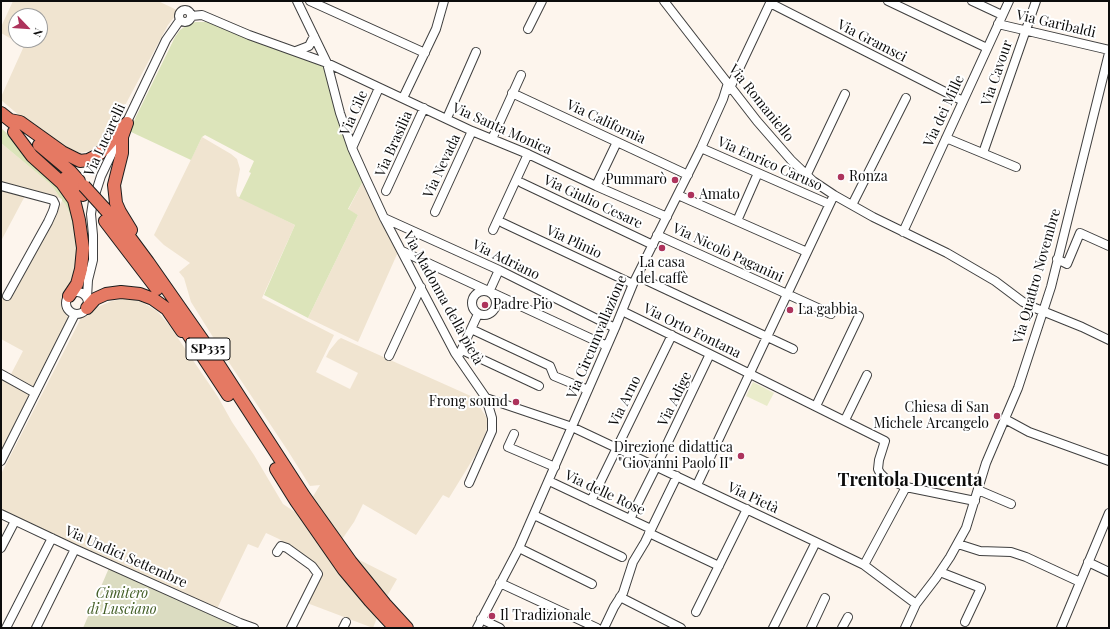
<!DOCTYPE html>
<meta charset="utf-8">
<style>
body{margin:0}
#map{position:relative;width:1110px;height:629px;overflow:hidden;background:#fdf5ed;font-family:"Playfair Display",serif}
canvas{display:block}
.frame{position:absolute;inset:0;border:2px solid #0c0c0c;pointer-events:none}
.north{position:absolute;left:8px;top:8px;width:40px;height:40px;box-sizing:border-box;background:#fff;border:1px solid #9e9e9e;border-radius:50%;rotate:115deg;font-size:11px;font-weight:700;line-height:16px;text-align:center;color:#0c0c0c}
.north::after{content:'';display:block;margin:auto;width:14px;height:18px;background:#ad335c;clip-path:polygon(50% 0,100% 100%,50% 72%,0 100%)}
</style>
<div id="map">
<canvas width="1110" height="629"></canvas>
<div class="frame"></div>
<div class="north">N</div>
</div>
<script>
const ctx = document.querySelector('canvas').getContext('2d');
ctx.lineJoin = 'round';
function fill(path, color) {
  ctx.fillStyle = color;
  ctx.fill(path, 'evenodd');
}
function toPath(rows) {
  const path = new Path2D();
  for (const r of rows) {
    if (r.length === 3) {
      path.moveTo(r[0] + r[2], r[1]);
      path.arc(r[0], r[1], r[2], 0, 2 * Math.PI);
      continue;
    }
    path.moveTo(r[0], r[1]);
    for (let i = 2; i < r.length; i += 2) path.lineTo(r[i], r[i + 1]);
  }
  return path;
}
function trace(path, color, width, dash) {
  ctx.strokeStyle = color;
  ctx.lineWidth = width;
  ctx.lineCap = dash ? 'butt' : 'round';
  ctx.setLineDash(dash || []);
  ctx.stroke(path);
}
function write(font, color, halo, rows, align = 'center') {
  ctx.font = font + ' "Playfair Display",serif';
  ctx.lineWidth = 4;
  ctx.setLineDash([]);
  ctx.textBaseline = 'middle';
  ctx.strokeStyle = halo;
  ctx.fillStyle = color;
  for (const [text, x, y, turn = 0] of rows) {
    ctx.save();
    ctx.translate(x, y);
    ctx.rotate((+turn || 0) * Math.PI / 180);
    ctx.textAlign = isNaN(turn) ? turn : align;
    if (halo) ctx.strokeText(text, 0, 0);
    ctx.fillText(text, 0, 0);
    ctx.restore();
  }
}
fill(toPath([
 [13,1,158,1,179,11,168,25,115,124,108,137,90,151,80,153,66,151,40,133,1,100,1,97,24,46,1,33,1,27],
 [16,16,40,16,40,40,16,40],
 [202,137,231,154,237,159,240,169,236,191,237,196,295,225,262,298,334,335,316,372,350,389,358,373,326,357,329,351,338,340,341,338,473,397,487,418,487,427,485,435,476,454,449,498,443,495,416,535,363,504,354,522,336,548,397,579,382,605,373,628,307,603,323,572,312,561,279,539,266,533,258,548,248,544,216,611,1,510,1,474,77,326,81,318,95,308,112,301,126,298,142,302,157,311,169,325,218,397,232,422,254,455,283,504,301,516,320,485,310,486,288,451,228,361,191,302,184,278,179,272,190,263,164,245,154,235],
 [1,143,49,183,53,187,60,198,1,183],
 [363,181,398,252,358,342,308,318,358,215,348,210],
 [1,188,26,194,1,241],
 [62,201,65,204,70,214,74,233,77,256,75,275,65,299,64,305,64,310,69,318,34,389,10,376,23,351,1,339,1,295,9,299],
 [1,377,32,394,1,452]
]), '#f0e4d0');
fill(toPath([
 [195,22,206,22,214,24,250,40,324,66,363,181,348,209,358,215,308,318,264,295,295,225,239,198,251,173,249,172,254,161,205,135,202,137,191,160,129,131,175,37,180,30,187,25],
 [1,128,18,143,69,198,78,230,77,256,74,233,70,214,65,204,62,201,62,199,60,198,53,187,49,183,1,143]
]), '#dce4ba');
fill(toPath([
 [109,568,235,626,234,628,83,628]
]), '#dbdcc1');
fill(toPath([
 [753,382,774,393,767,406,746,396]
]), '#eaeccb');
const minor = toPath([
 [297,1,327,63,340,113,352,148,365,177,384,218,455,353,486,398,572,427,816,542,864,565,916,604],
 [310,1,425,53],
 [664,1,757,121,791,160,813,181,834,195,873,217,947,253,995,281,1023,302,1035,308,1082,327,1109,340],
 [888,1,987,48],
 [972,1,1002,15],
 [770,3,963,101],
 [185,16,6],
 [191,16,202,15,249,35,327,63,472,131,528,154,596,186,667,217],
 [998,24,1109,50],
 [528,29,542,1],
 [296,51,309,46,314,36],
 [729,90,771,1],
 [512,93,688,175],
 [403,98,436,29,444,1],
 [447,118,476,52],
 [946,138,1016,167],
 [492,139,521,75],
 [352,148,379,88],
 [701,148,829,204],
 [983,153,1036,1],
 [807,174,845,94],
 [522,183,653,245],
 [1,186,53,200,55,204,53,211,48,222,7,296],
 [596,186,617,142],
 [386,191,424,108],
 [678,195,807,252],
 [852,205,906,98],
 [435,212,472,131],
 [384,218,499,270,615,328],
 [737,221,758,173],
 [503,223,633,284],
 [493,230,528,154],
 [903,232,1009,1],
 [657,235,831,314],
 [402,251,607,346],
 [1057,259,1067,264,1080,233,1109,246],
 [637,276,793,349],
 [484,303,12],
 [489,292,499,270],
 [77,303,11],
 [87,298,88,280,93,260,93,235,91,214,93,201,101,176,166,40,180,20],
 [622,311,718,358,885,441,879,460,878,469,880,473,885,478,906,487,975,501],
 [471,329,550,366,554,376,588,390],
 [462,350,539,386],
 [460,353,478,314],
 [389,356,421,287],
 [1,374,35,393],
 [816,406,859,316],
 [1005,419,1029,432,1109,461],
 [845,420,867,375],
 [514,434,508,447,555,467],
 [1,461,75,314],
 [549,481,651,529],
 [469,483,492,431,492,418,486,398],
 [697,485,834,195],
 [978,490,1011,504],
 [591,501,672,335],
 [1,514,75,549,240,623,254,628],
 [534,515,622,557],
 [630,519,656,467,710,354],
 [649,533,719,566],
 [958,544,980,551,1011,552,1026,557,1080,582],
 [1,548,15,521],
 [519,548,592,584],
 [277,552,281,546,287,548,312,566,318,574,291,628],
 [1088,562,1109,572],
 [864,565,906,487],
 [940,572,981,588,965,622],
 [500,583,597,628],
 [620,597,681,628],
 [696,612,747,509],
 [481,619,500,628],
 [6,628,52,538],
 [36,628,75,549],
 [343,628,346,622],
 [477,628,519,548,615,328,633,284,701,148,723,99,728,83],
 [604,628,614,607,623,593,633,562,645,542,677,476],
 [773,628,816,542],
 [811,628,825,598],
 [842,628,848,617],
 [905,628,916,604,936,578,950,557,966,528,986,463,1018,388,1051,287,1109,53],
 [1061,628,1109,513]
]);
const highway = toPath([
 [1,113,16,125],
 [10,120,20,122,62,152,80,161,88,160,98,155,104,149,125,125],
 [127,123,122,137,122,153,114,185,116,203,120,212,131,230],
 [14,132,32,156,62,183,74,200,79,220,83,248,81,269,77,284,69,296],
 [39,145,70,171,79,181],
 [65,178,83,195],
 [104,208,128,235,148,262,206,345,304,496,351,562,385,604,407,628],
 [105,221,157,289],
 [87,308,95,299,106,294,121,292,140,294,153,299,167,309,182,331],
 [180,322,228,395],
 [276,469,296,501,344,570,370,601,395,628]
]);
trace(minor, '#3f3f3f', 10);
trace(highway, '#1d1d1d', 14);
trace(minor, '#fff', 8);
trace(highway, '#e57963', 12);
const highwayBridge = toPath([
 [84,186,104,208]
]);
trace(highwayBridge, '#1d1d1d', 14, []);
trace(highwayBridge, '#e57963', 12);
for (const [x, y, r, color] of [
 [841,177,4,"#ad335c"],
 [675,180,4,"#ad335c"],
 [691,195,4,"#ad335c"],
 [662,248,4,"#ad335c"],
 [485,305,4,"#ad335c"],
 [790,310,4,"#ad335c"],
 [516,402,4,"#ad335c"],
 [997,416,4,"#ad335c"],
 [741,456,4,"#ad335c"],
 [492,616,4,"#ad335c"]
]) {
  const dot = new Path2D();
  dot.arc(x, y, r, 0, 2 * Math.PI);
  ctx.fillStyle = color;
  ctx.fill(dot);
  trace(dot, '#fff', 1.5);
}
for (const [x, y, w] of [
 [208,349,44]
]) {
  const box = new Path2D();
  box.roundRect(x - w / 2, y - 11, w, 22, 3);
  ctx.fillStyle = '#fff';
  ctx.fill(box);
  trace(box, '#0c0c0c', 1);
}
write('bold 13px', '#0c0c0c', null, [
 ["SP335",208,349]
]);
write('14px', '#0c0c0c', '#fff', [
 ["Via Garibaldi",1056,24,13],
 ["Via Gramsci",872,41,27],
 ["Via Cavour",997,73,-71],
 ["Via Romaniello",761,103,51],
 ["Via dei Mille",944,111,-65],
 ["Via Cile",354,113,-66],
 ["Via California",606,122,25],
 ["Via Santa Monica",502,129,24],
 ["Via Lucarelli",105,140,-65],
 ["Via Brasilia",394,144,-66],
 ["Via Enrico Caruso",770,164,24],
 ["Via Nevada",442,166,-65],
 ["Via Giulio Cesare",593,202,25],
 ["Via Plinio",574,242,25],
 ["Via Nicolò Paganini",728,253,25],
 ["Via Adriano",506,260,26],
 ["Via Quattro Novembre",1037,276,-74],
 ["Via Madonna della pietà",443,298,61],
 ["Via Orto Fontana",692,331,26],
 ["Via Circumvallazione",597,337,-67],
 ["Via Adige",675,399,-64],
 ["Via Arno",625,401,-64],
 ["Via delle Rose",605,493,25],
 ["Via Pietà",753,498,25],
 ["Via Undici Settembre",126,557,24]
]);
write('14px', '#0c0c0c', '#fff', [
 ["Ronza",849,177],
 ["Pummarò",667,180,"right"],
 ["Amato",699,195],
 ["La casa",662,263,"center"],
 ["del caffè",662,279,"center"],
 ["Padre Pio",493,305],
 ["La gabbia",798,310],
 ["Frong sound",508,402,"right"],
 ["Chiesa di San",989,408,"right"],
 ["Michele Arcangelo",989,424,"right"],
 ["Direzione didattica",733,448,"right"],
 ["\"Giovanni Paolo II\"",733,464,"right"],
 ["Il Tradizionale",500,616]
], 'left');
write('italic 14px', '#405c24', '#fff', [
 ["Cimitero",122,594],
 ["di Lusciano",122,610]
]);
write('bold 18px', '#0c0c0c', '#fff', [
 ["Trentola Ducenta",910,480]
]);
</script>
